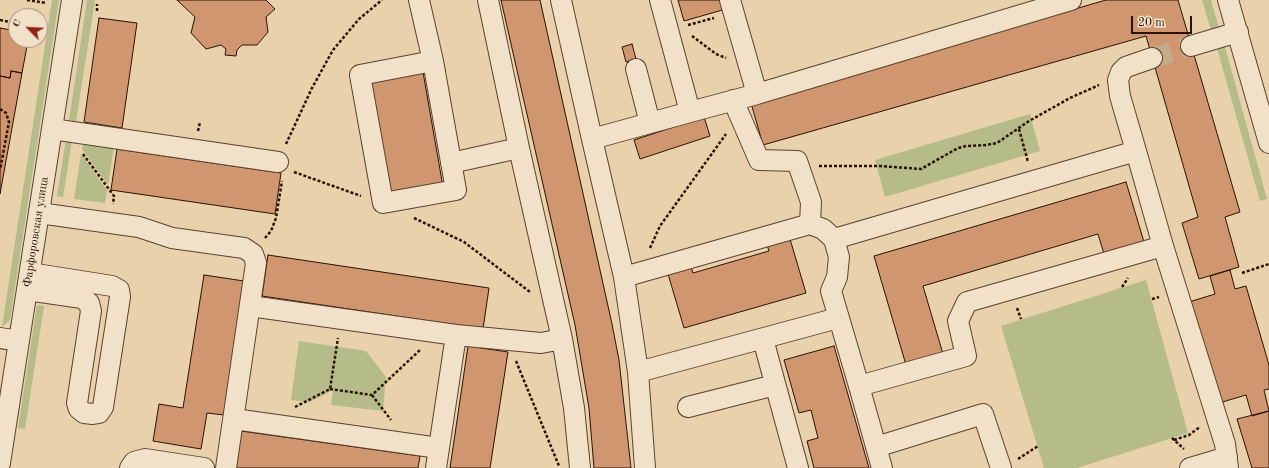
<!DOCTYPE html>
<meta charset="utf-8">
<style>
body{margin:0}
#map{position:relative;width:1269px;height:468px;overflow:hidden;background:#e9d1ac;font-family:"Old Standard TT",serif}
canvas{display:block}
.north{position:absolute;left:8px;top:8px;width:40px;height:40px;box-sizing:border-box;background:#f1e1c9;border:1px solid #a28e7b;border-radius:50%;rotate:294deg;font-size:11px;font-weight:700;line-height:16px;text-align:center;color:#2b1205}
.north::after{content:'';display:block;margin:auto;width:14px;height:18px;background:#8f2418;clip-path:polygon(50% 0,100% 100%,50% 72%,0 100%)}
.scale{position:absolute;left:1131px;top:16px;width:61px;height:18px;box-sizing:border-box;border:2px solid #2b1205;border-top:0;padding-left:5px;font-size:12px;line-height:14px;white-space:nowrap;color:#2b1205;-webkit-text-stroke:3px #f1e1c9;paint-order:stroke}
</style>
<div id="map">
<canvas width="1269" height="468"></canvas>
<div class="north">С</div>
<div class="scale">20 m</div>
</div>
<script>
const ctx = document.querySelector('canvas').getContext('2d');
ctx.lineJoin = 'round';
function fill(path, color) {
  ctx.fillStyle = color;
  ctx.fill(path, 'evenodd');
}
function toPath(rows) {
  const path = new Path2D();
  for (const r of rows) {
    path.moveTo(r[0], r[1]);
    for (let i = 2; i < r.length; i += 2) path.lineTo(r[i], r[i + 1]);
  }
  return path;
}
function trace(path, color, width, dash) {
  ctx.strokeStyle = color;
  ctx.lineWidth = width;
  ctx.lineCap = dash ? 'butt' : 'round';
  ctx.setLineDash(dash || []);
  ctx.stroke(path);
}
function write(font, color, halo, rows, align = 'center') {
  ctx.font = font + ' "Old Standard TT",serif';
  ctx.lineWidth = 3.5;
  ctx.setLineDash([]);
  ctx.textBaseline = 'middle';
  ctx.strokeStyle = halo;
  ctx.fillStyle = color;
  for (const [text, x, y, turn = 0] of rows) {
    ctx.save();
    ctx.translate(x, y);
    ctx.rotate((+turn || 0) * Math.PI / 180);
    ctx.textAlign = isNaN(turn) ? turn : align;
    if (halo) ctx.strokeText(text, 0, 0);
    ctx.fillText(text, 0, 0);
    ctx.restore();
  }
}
fill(toPath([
 [52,0,59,0,10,320,2,327],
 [87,0,95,0,76,122,69,120],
 [1202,0,1211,0,1219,28,1211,30],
 [1223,46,1225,47,1267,199,1260,201,1217,48],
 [1030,114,1040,151,885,197,875,160],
 [66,139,72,140,63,197,57,196],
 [83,142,114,147,108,185,82,149],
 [81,154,107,190,105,203,74,199],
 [1146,280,1188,433,1077,468,1044,468,1001,326],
 [37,305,44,306,25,429,18,428],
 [299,341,366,351,386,377,383,411,331,405,333,390,310,402,291,400]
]), '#b5bc8a');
const building = toPath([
 [177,0,266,0,275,9,266,17,268,32,257,45,242,45,237,50,236,56,225,55,226,49,221,45,206,49,191,33,195,17,177,0],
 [501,0,540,0,612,324,619,360,631,468,594,468,589,408,575,325,501,0],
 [678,0,724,0,726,9,684,21,678,0],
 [1106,0,1178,0,1240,212,1225,217,1239,267,1199,279,1182,223,1198,217,1146,36,763,145,751,103,1106,0],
 [99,18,137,23,122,128,84,122,99,18],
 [0,28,16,31,16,40,32,40,31,47,27,46,22,73,11,71,10,78,0,76,0,28],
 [632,44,636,59,626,62,622,47,632,44],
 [11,71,22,73,0,194,0,76,10,78,11,71],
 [423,72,443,187,389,196,368,82,423,72],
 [704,117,710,136,640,159,634,140,704,117],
 [117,149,281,173,275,214,111,190,117,149],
 [1126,182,1144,242,1104,254,1098,234,923,286,943,354,906,365,874,256,1126,182],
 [790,239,806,293,684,328,668,274,691,267,693,273,700,271,769,251,767,245,790,239],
 [268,255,489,288,483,329,262,296,268,255],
 [1230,270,1235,289,1246,286,1269,365,1269,389,1264,390,1269,411,1252,416,1246,395,1219,403,1189,302,1215,294,1210,276,1230,270],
 [204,275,244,281,224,415,207,413,201,449,153,441,159,404,183,408,204,275],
 [468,346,508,352,490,468,450,468,468,346],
 [834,346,869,468,814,468,807,441,818,438,811,410,799,413,784,360,834,346],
 [1269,411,1269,468,1252,468,1237,419,1269,411],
 [241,431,420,456,418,468,236,468,241,431]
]);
fill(building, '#d0966f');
trace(building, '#2b1205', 1);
trace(toPath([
 [1152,58,1191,46]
]), '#c3ab8b', 20, [20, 10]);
const minor = toPath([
 [419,0,433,61,456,190,383,203,360,75,433,61],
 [488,0,519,148,562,339,574,408,580,468],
 [561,0,592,139,624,277,638,372,645,468],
 [730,0,757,94],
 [1228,0,1269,143],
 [1191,46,1238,32],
 [636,69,650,123],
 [733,100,759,160,797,161,811,202,810,224,823,229,834,239,839,257,837,277,831,291,859,386,882,468],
 [690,112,757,94,1071,0],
 [52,129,278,162],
 [592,139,690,112,660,0],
 [1136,151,1163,246,1225,444,1228,468],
 [451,163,519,148],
 [39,213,139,227,172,238,244,248,253,254,256,263,226,468],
 [834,239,1136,151,1120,96,1118,80,1121,72,1126,67,1152,58],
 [624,277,810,224],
 [27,290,82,298,89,303,91,311,77,403,79,409,84,413,93,414,99,413,103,407,120,297,119,290,112,286,30,273],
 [250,306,456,335,541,343,562,339],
 [0,338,19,341],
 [763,339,798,468],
 [638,372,838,318],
 [859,386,966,356,958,321,967,302,1163,246],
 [688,407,775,385],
 [234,419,439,448],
 [876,447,983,414,1001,468],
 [0,463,72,0],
 [130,468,134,462,145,459,204,468],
 [436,468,456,335],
 [1190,468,1227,457]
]);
trace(minor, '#5a422f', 22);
trace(toPath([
 [27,0,46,3],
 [97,11,97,4],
 [0,20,16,23],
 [688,25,714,18],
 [40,28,42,28],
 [692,36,716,54,726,58],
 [0,109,6,113,9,122,0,170],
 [1019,129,1028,162],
 [198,131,200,122],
 [286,144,312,88,333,50,359,19,382,0],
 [83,154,114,196,113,204],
 [819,166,880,166,921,169,958,148,966,146,986,145,997,143,1029,121,1070,98,1099,85],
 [294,172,361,196],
 [414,218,464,242,530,292],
 [265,238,271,231,276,218,282,181],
 [650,248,660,226,726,134],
 [1242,273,1269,264],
 [1122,287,1128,278],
 [1152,299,1159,297],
 [1017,308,1021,319],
 [516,361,559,466],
 [330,389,372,395,420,350],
 [372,395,391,420],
 [295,407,330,389,338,338],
 [1172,438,1184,449],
 [1174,440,1189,435,1200,427],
 [1018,459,1038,446]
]), '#2b1205', 2.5, [3, 2]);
trace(minor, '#f1e1c9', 20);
write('12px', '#2b1205', '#f1e1c9', [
 ["Фарфоровская улица",36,232,-81]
]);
</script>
